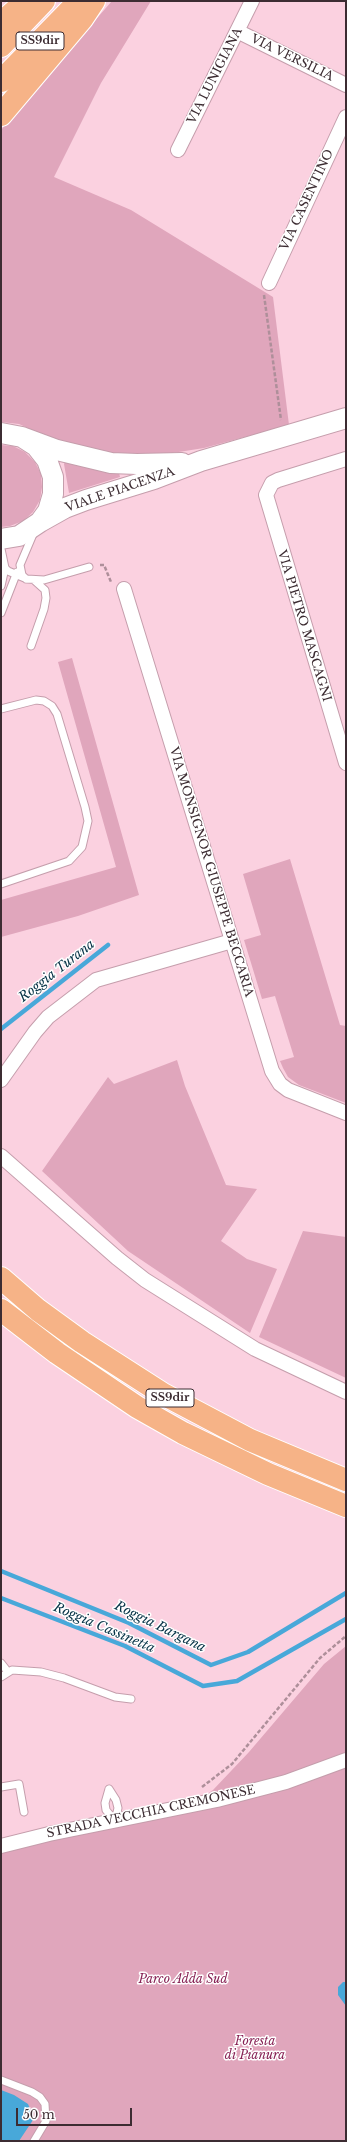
<!DOCTYPE html>
<style>
body{margin:0}
#map{position:relative;width:347px;height:2142px;overflow:hidden;background:#fbd1e0;font-family:"Libre Baskerville",serif}
canvas{display:block}
.frame{position:absolute;inset:0;border:2px solid #3c2c32;pointer-events:none}
.scale{position:absolute;left:16px;top:2108px;width:116px;height:18px;box-sizing:border-box;border:2px solid #3c2c32;border-top:0;padding-left:5px;font-size:12px;line-height:14px;white-space:nowrap;color:#3c2c32;-webkit-text-stroke:3px #fff;paint-order:stroke}
</style>
<div id="map">
<canvas width="347" height="2142"></canvas>
<div class="frame"></div>
<div class="scale">50 m</div>
</div>
<script>
const ctx = document.querySelector('canvas').getContext('2d');
ctx.lineJoin = 'round';
function fill(path, color) {
  ctx.fillStyle = color;
  ctx.fill(path, 'evenodd');
}
function toPath(rows) {
  const path = new Path2D();
  for (const r of rows) {
    path.moveTo(r[0], r[1]);
    for (let i = 2; i < r.length; i += 2) path.lineTo(r[i], r[i + 1]);
  }
  return path;
}
function trace(path, color, width, dash) {
  ctx.strokeStyle = color;
  ctx.lineWidth = width;
  ctx.lineCap = dash ? 'butt' : 'round';
  ctx.setLineDash(dash || []);
  ctx.stroke(path);
}
function write(font, color, halo, rows, align = 'center') {
  ctx.font = font + ' "Libre Baskerville",serif';
  ctx.lineWidth = 3;
  ctx.setLineDash([]);
  ctx.textBaseline = 'middle';
  ctx.strokeStyle = halo;
  ctx.fillStyle = color;
  for (const [text, x, y, turn = 0] of rows) {
    ctx.save();
    ctx.translate(x, y);
    ctx.rotate((+turn || 0) * Math.PI / 180);
    ctx.textAlign = isNaN(turn) ? turn : align;
    if (halo) ctx.strokeText(text, 0, 0);
    ctx.fillText(text, 0, 0);
    ctx.restore();
  }
}
fill(toPath([
 [112,1,151,1,101,83,54,177,131,210,273,297,289,425,204,448,166,454,130,455,97,451,59,442,19,424,1,422,1,130,27,98],
 [1,445,13,446,25,452,35,462,41,474,42,487,40,500,33,512,23,521,10,526,1,527],
 [65,462,119,473,120,477,69,493,64,464],
 [72,658,139,895,78,916,1,937,1,900,116,867,58,662],
 [290,859,340,1025,346,1026,346,1103,299,1085,288,1077,283,1068,280,1061,294,1057,275,996,262,999,244,940,261,935,243,874],
 [177,1060,185,1086,226,1185,257,1189,221,1241,247,1259,277,1269,250,1333,128,1251,42,1171,108,1077,114,1084],
 [303,1231,346,1237,346,1378,259,1337],
 [346,1646,346,2141,1,2141,1,1853,190,1806,213,1790,249,1752,324,1664]
]), '#e0a6bc');
fill(toPath([
 [343,1982,346,1982,346,2006,338,1995,338,1987],
 [1,2090,14,2095,28,2104,31,2111,33,2120,19,2141,1,2141]
]), '#48a8d9');
trace(toPath([
 [1,1029,108,945],
 [1,1571,129,1623,211,1665,248,1652,346,1593],
 [1,1598,125,1646,203,1686,237,1681,346,1619]
]), '#48a8d9', 4.5);
const lane = toPath([
 [1,549,5,568,8,571,27,579,44,580,89,567],
 [26,579,22,575,20,565,34,532],
 [1,586,5,568],
 [1,613,17,572],
 [31,646,44,609,46,598,45,590,35,581],
 [1,709,36,700,44,701,52,706,57,714,85,807,88,821,82,847,69,861,1,884],
 [1,1663,8,1672],
 [1,1677,12,1670,41,1672,64,1678,115,1697,131,1699],
 [1,1787,19,1784,24,1812],
 [109,1789,116,1800,118,1808,115,1821,106,1810,105,1803,109,1789],
 [1,2080,32,2092,40,2097,45,2104,46,2121,34,2141]
]);
const street = toPath([
 [237,31,346,85],
 [178,150,252,1],
 [269,283,346,117],
 [346,459,278,480,272,483,266,495,346,763],
 [124,589,272,1071,280,1084,288,1090,346,1113],
 [1,1080,35,1032,48,1017,96,980,232,941],
 [1,1156,117,1258,145,1280,255,1349,346,1392],
 [1,1846,49,1834,217,1800,286,1782,346,1760]
]);
const secondary = toPath([
 [1,433,22,437,36,446,47,460,53,477,53,494,48,511,40,522,19,536,1,539],
 [22,437,57,450,111,463,137,464,182,463],
 [40,522,65,508,86,500,154,479,201,461,346,418]
]);
const highway = toPath([
 [1,23,26,1],
 [1,46,44,1],
 [1,81,79,1],
 [1,115,82,19,94,1],
 [1,1278,38,1310,82,1342,163,1394,250,1440,346,1480],
 [1,1310,57,1353,137,1407,183,1433,268,1474,346,1506]
]);
trace(lane, '#c59eac', 9);
trace(street, '#c59eac', 16);
trace(secondary, '#c59eac', 22);
trace(highway, '#fff', 24);
trace(toPath([
 [264,295,281,420],
 [100,565,104,565,111,582],
 [202,1787,232,1764,320,1658,346,1636]
]), '#ae8f9a', 2.5, [4, 2]);
trace(lane, '#fff', 7);
trace(street, '#fff', 14);
trace(secondary, '#fff', 20);
trace(highway, '#f6b387', 22);
for (const [x, y, w] of [
 [40,41,48],
 [170,1398,48]
]) {
  const box = new Path2D();
  box.roundRect(x - w / 2, y - 9, w, 18, 3);
  ctx.fillStyle = '#fff';
  ctx.fill(box);
  trace(box, '#3c2c32', 1);
}
write('bold 11px', '#3c2c32', null, [
 ["SS9dir",40,41],
 ["SS9dir",170,1398]
]);
write('12px', '#3c2c32', '#fff', [
 ["VIA VERSILIA",292,58,26],
 ["VIA LUNIGIANA",215,76,-63],
 ["VIA CASENTINO",307,200,-65],
 ["VIALE PIACENZA",120,490,-19],
 ["VIA PIETRO MASCAGNI",304,626,73],
 ["VIA MONSIGNOR GIUSEPPE BECCARIA",211,872,73],
 ["STRADA VECCHIA CREMONESE",151,1812,-12]
]);
write('italic 12px', '#872154', '#fff', [
 ["Parco Adda Sud",183,1980],
 ["Foresta",255,2042],
 ["di Pianura",255,2056]
]);
write('italic 13px', '#063246', '#fff', [
 ["Roggia Turana",57,971,-38],
 ["Roggia Bargana",160,1627,26],
 ["Roggia Cassinetta",104,1628,23]
]);
</script>
